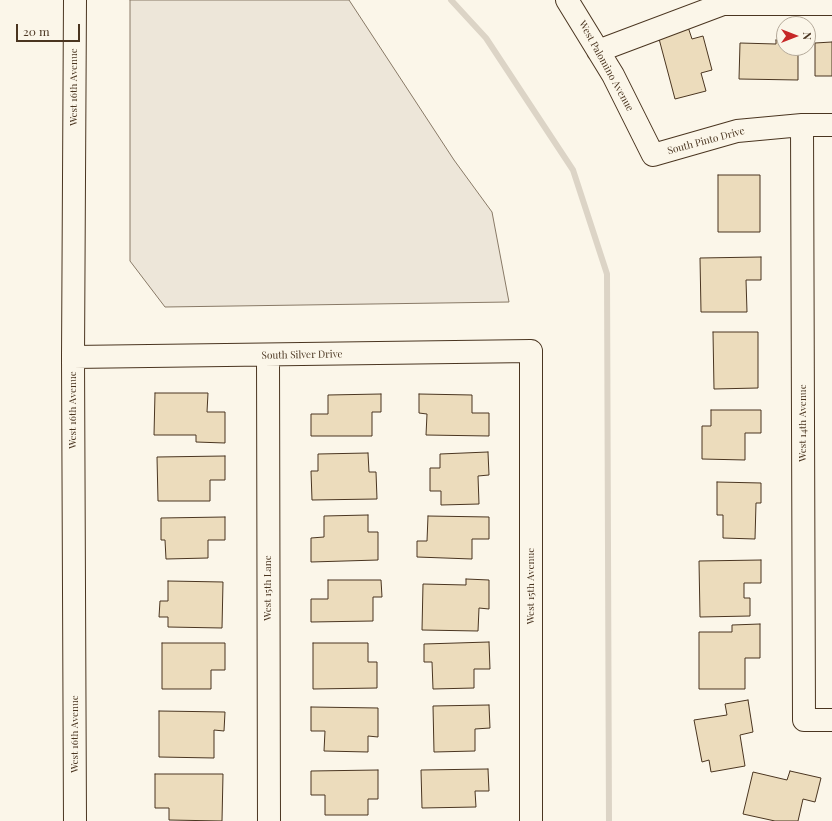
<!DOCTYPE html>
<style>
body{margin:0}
#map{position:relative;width:832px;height:821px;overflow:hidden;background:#fbf6e9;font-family:"Playfair Display",serif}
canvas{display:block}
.north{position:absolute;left:776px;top:16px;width:40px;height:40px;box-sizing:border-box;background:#fbf6e9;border:1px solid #b4a999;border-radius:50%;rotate:90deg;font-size:11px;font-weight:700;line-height:16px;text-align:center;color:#4a3520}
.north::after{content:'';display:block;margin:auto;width:14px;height:18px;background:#c62828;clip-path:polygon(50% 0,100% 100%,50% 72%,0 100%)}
.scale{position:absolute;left:16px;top:24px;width:64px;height:18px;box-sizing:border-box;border:2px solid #4a3520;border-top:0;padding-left:5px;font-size:12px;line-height:14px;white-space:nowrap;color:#4a3520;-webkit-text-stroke:3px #fbf6e9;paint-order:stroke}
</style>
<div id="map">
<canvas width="832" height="821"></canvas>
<div class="north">N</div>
<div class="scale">20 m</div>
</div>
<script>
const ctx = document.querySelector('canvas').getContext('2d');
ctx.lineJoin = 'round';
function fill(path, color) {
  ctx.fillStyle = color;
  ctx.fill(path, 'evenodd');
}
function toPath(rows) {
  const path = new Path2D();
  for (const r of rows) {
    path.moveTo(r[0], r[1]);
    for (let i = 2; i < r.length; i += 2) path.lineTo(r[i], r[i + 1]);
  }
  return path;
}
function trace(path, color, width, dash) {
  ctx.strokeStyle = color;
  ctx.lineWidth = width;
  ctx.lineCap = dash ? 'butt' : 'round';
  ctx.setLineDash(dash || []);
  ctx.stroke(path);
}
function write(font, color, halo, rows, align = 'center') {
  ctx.font = font + ' "Playfair Display",serif';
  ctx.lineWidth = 3;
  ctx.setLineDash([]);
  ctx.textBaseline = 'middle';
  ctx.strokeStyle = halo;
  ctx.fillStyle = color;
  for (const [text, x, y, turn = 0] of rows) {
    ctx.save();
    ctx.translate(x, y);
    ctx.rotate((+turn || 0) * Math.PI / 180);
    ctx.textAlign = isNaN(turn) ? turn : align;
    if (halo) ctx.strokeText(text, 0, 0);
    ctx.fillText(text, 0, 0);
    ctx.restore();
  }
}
const green = toPath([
 [130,0,349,0,454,160,492,212,509,302,165,307,130,261,130,0]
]);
fill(green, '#ede6d9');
trace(green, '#887966', 1);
trace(toPath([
 [451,0,486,38,573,170,607,274,609,821]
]), '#dcd4c6', 6);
const building = toPath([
 [688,27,692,39,703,36,712,70,701,73,706,91,675,99,658,35,688,27],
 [776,40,784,40,784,48,798,48,798,80,739,79,740,43,776,44,776,40],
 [832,42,832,76,815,76,815,43,832,42],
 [718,175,760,175,760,232,718,232,718,175],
 [761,257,761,280,746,280,747,312,701,312,700,258,761,257],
 [713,332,758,332,758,388,714,389,713,332],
 [155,393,208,393,207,412,225,412,225,443,196,442,196,435,154,435,155,393],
 [381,394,381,412,372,412,372,436,311,436,311,414,328,414,328,395,381,394],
 [419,394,472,395,472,413,489,413,489,436,426,435,427,414,419,413,419,394],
 [711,410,761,410,761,433,745,433,745,460,702,459,702,426,711,426,711,410],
 [488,452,489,475,478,476,479,504,441,505,441,491,430,491,430,468,440,468,440,454,488,452],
 [368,453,369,472,376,472,377,499,312,500,311,471,318,471,318,454,368,453],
 [225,456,225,480,210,480,210,501,158,501,157,457,225,456],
 [717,482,761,483,761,503,756,503,755,539,723,538,723,515,717,515,717,482],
 [368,515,368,532,378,532,378,560,311,562,311,538,324,537,324,516,368,515],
 [428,516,489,517,489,539,472,539,472,559,417,557,417,541,427,541,428,516],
 [225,517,225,540,208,540,208,558,166,559,165,540,161,540,161,518,225,517],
 [761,560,761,583,744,583,744,598,750,598,750,616,700,617,699,561,761,560],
 [466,579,489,580,489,609,479,608,478,631,422,630,423,584,466,585,466,579],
 [328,580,381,580,382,597,373,597,373,621,311,622,311,599,328,599,328,580],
 [168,581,223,582,222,628,168,627,168,617,159,617,160,601,168,601,168,581],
 [760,624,760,658,745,658,745,689,699,689,699,632,732,632,732,625,760,624],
 [489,642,490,669,474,669,474,688,433,689,432,662,424,662,424,644,489,642],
 [162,643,225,643,225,670,211,670,211,689,162,689,162,643],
 [313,643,368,643,368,662,377,662,377,688,313,689,313,643],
 [748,700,753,732,740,735,745,766,711,772,709,760,702,762,694,720,727,715,725,704,748,700],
 [489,705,490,728,475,729,475,751,434,752,433,706,489,705],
 [311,707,378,708,378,737,368,736,368,752,324,751,325,731,311,731,311,707],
 [159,711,225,712,224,731,214,730,214,758,159,757,159,711],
 [488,769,489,791,475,791,476,807,422,808,421,770,488,769],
 [378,770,378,799,368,799,368,815,325,815,325,795,311,795,311,771,378,770],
 [790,771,821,778,815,802,803,799,798,821,775,821,743,814,753,772,787,780,790,771],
 [155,774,223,774,222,821,169,820,169,808,155,808,155,774]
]);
fill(building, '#ecdcbc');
trace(building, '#4a3520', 1);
const minor = toPath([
 [75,0,73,357,75,821],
 [567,0,613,75,653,155,737,131,802,125,832,125],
 [598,51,723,4,832,4],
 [802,125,804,720,832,720],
 [268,355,269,821],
 [73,357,531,351,531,821]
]);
trace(minor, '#4a3520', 24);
trace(minor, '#fbf6e9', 22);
write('10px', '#4a3520', '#fbf6e9', [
 ["West Palomino Avenue",606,66,61],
 ["West 16th Avenue",74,87,-90],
 ["South Pinto Drive",706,141,-15],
 ["South Silver Drive",302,355,-1],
 ["West 16th Avenue",73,410,-90],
 ["West 14th Avenue",803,423,-90],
 ["West 15th Avenue",531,586,-90],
 ["West 15th Lane",268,588,-90],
 ["West 16th Avenue",75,734,-90]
]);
</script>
